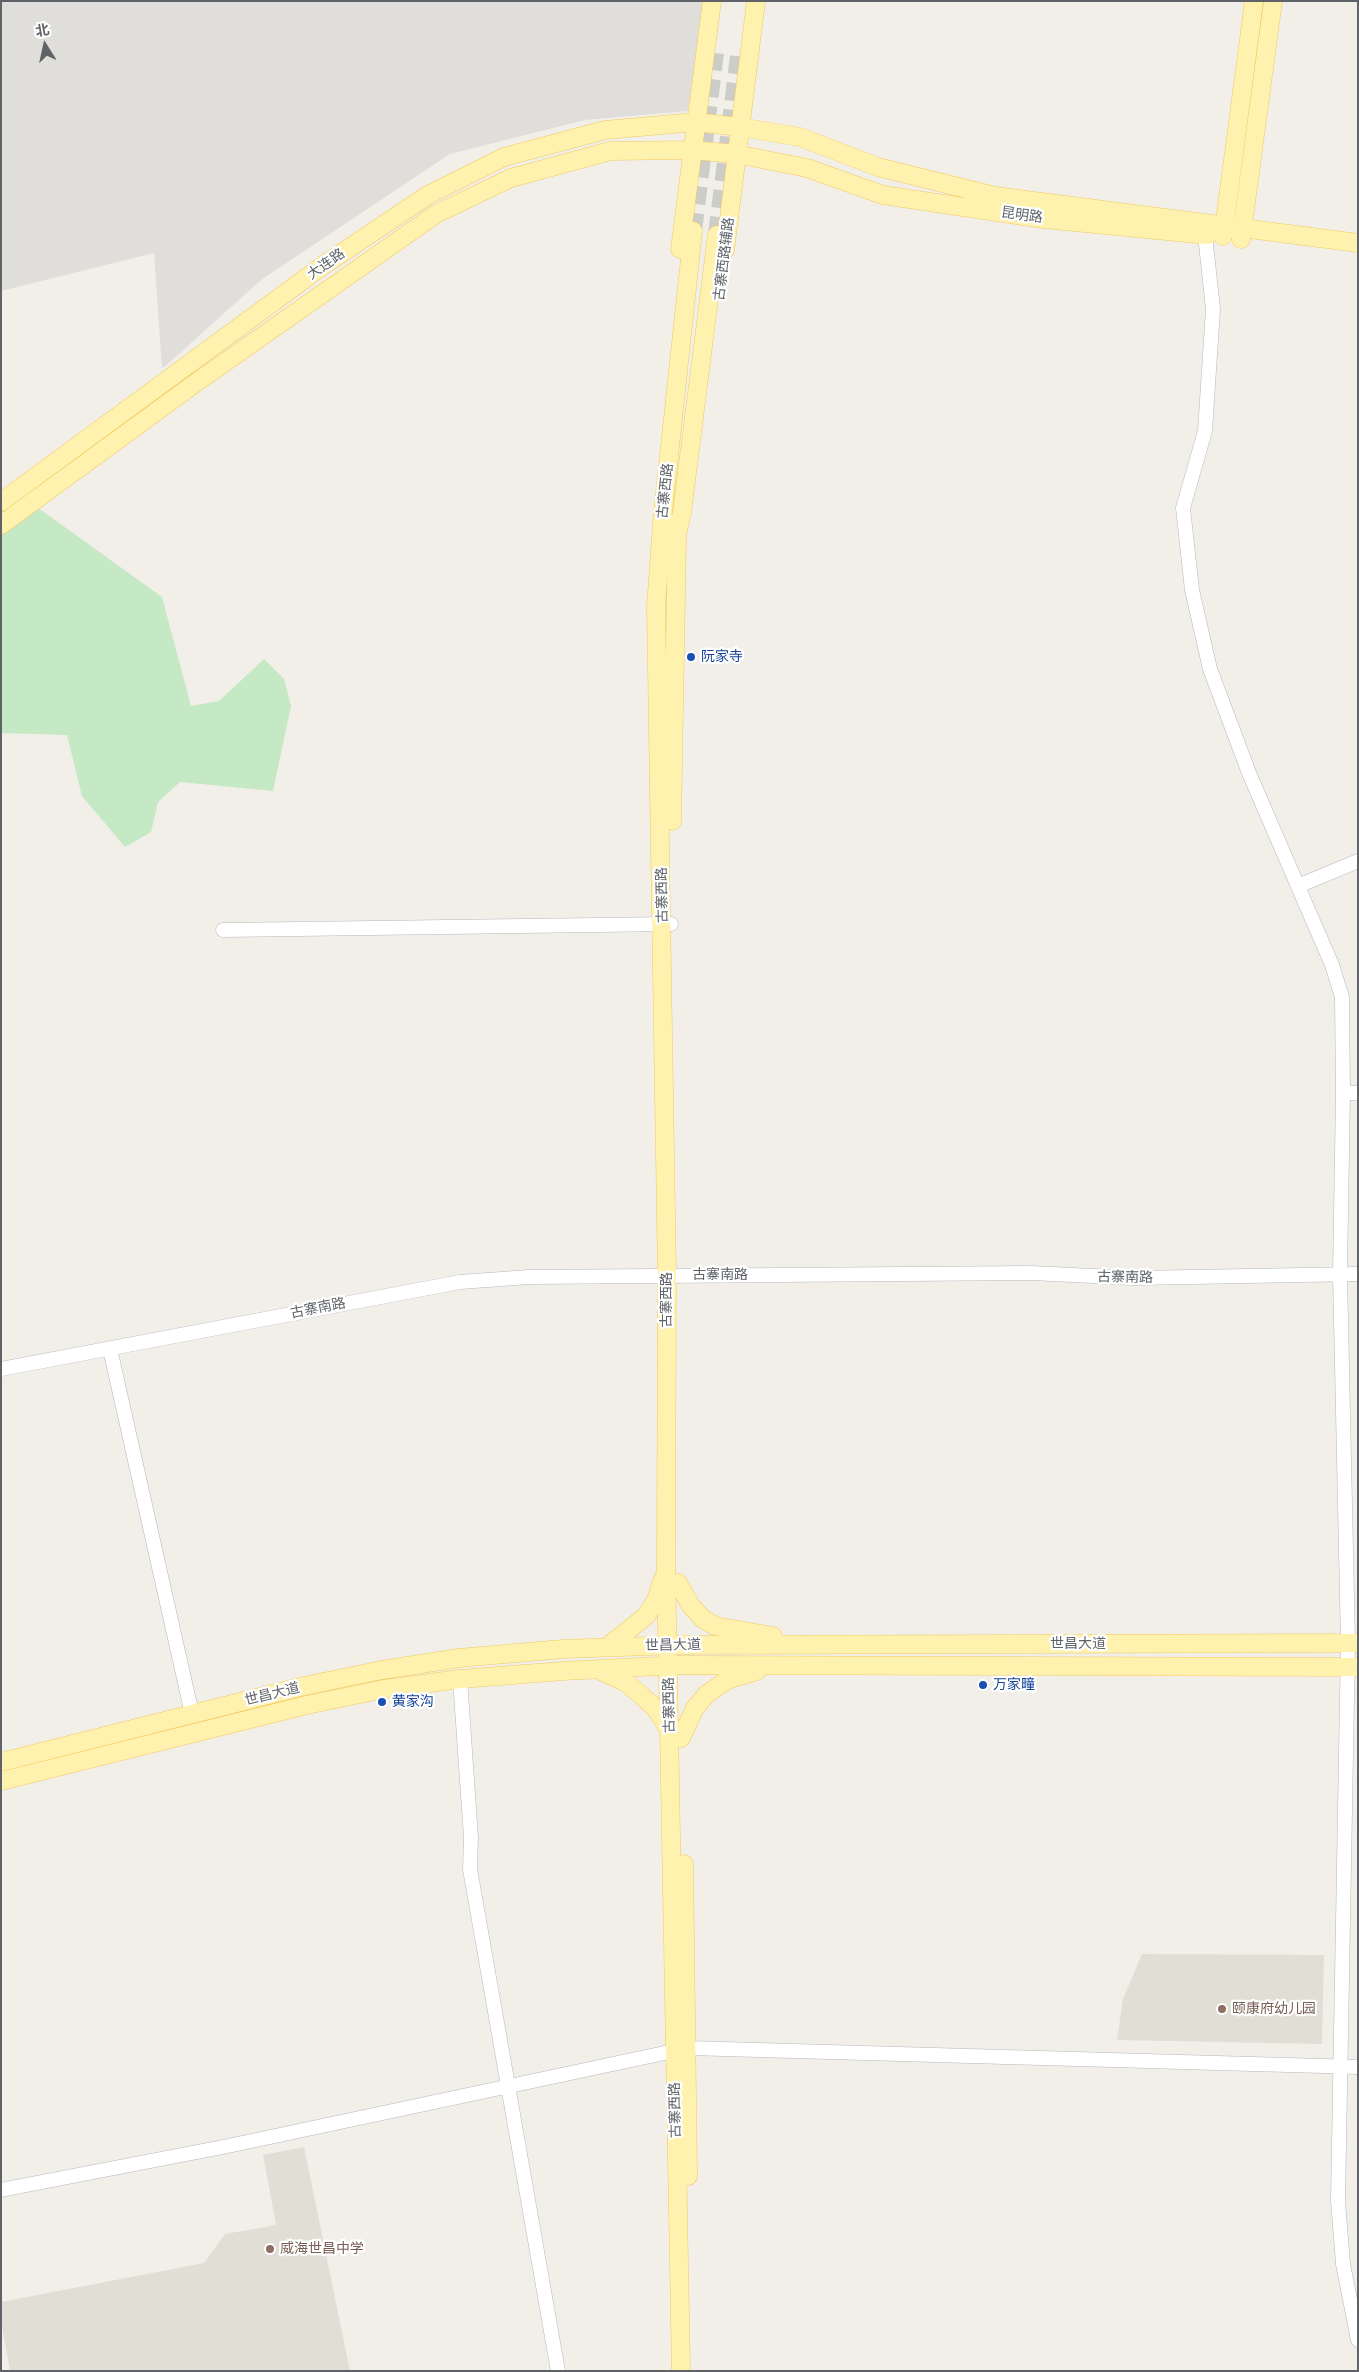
<!DOCTYPE html>
<meta charset="utf-8">
<style>
body{margin:0}
#map{position:relative;width:1359px;height:2372px;overflow:hidden;background:#f1efe8;font-family:"Golos Text","Noto Sans SC",sans-serif}
canvas{display:block}
.frame{position:absolute;inset:0;border:2px solid #5f6368;pointer-events:none}
.north{position:absolute;left:20px;top:20px;width:50px;height:50px;-webkit-text-stroke:4px #fff;paint-order:stroke;rotate:350deg;font-size:14px;font-weight:700;line-height:20px;text-align:center;color:#5f6368}
.north::after{content:'';display:block;margin:auto;width:18px;height:22px;background:#5f6368;clip-path:polygon(50% 0,100% 100%,50% 72%,0 100%)}
</style>
<div id="map">
<canvas width="1359" height="2372"></canvas>
<div class="frame"></div>
<div class="north">北</div>
</div>
<script>
const ctx = document.querySelector('canvas').getContext('2d');
ctx.lineJoin = 'round';
function fill(path, color) {
  ctx.fillStyle = color;
  ctx.fill(path, 'evenodd');
}
function toPath(rows) {
  const path = new Path2D();
  for (const r of rows) {
    path.moveTo(r[0], r[1]);
    for (let i = 2; i < r.length; i += 2) path.lineTo(r[i], r[i + 1]);
  }
  return path;
}
function trace(path, color, width, dash) {
  ctx.strokeStyle = color;
  ctx.lineWidth = width;
  ctx.lineCap = dash ? 'butt' : 'round';
  ctx.setLineDash(dash || []);
  ctx.stroke(path);
}
function write(font, color, halo, rows, align = 'center') {
  ctx.font = font + ' "Golos Text","Noto Sans SC",sans-serif';
  ctx.lineWidth = 4.5;
  ctx.setLineDash([]);
  ctx.textBaseline = 'middle';
  ctx.strokeStyle = halo;
  ctx.fillStyle = color;
  for (const [text, x, y, turn = 0] of rows) {
    ctx.save();
    ctx.translate(x, y);
    ctx.rotate((+turn || 0) * Math.PI / 180);
    ctx.textAlign = isNaN(turn) ? turn : align;
    if (halo) ctx.strokeText(text, 0, 0);
    ctx.fillText(text, 0, 0);
    ctx.restore();
  }
}
fill(toPath([
 [1,1,704,1,688,111,585,120,450,154,261,280,162,369,154,253,1,291]
]), '#e0deda');
fill(toPath([
 [1142,1954,1324,1955,1322,2044,1117,2040,1123,1999],
 [304,2147,350,2371,10,2371,1,2320,1,2302,204,2263,225,2234,276,2225,263,2155]
]), '#e1ded6');
fill(toPath([
 [1,493,41,510,162,597,191,706,219,701,264,659,284,679,291,706,273,791,180,782,158,802,151,832,125,847,82,796,67,735,1,733]
]), '#c5e8c5');
trace(toPath([
 [693,231,715,53],
 [717,235,739,56]
]), '#ccccc8', 18, [18, 9]);
const minor = toPath([
 [1207,227,1205,235,1213,309,1205,431,1183,508,1192,590,1210,669,1249,773,1332,965,1342,997,1343,1093,1340,1274,1348,1643,1338,2201,1343,2264,1358,2340],
 [1298,886,1358,861],
 [223,930,671,924],
 [1343,1093,1358,1093],
 [110,1349,192,1714],
 [1,1369,460,1282,529,1277,1031,1273,1135,1278,1358,1274],
 [460,1679,471,1838,470,1869,558,2371],
 [1,2190,228,2146,688,2048,1358,2067]
]);
const major = toPath([
 [1223,236,1254,1],
 [1241,239,1273,1],
 [680,249,712,1],
 [725,250,756,1],
 [1,502,321,267,428,195,504,157,605,130,696,122,740,127,800,137,878,167,995,196,1358,243],
 [1,525,194,384,436,214,511,178,610,151,692,150,736,154,807,168,883,195,1044,219,1208,235],
 [672,821,677,534,682,512,717,235],
 [678,1583,691,1606,703,1619,715,1626,773,1636],
 [607,1647,646,1616,656,1600,663,1579],
 [601,1671,625,1682,642,1696,657,1710,670,1732],
 [681,1738,695,1708,707,1694,727,1680,757,1671],
 [1,1762,304,1686,382,1670,459,1658,563,1649,678,1645,1358,1643],
 [1,1781,307,1705,384,1689,460,1679,563,1671,678,1665,1358,1667],
 [684,1864,688,2176],
 [681,2371,666,1567,667,1276,656,606,663,512,693,231]
]);
trace(minor, '#b5b8bc', 15);
trace(major, '#f2c960', 19);
trace(minor, '#fff', 14);
trace(major, '#fff2af', 18);
for (const [x, y, r, color] of [
 [691,657,5,"#1a4fb4"],
 [983,1685,5,"#1a4fb4"],
 [382,1702,5,"#1a4fb4"],
 [1222,2009,5,"#8d6e63"],
 [270,2249,5,"#8d6e63"]
]) {
  const dot = new Path2D();
  dot.arc(x, y, r, 0, 2 * Math.PI);
  ctx.fillStyle = color;
  ctx.fill(dot);
  trace(dot, '#fff', 2);
}
write('14px', '#5f6368', '#fff', [
 ["昆明路",1022,215,8],
 ["古寨西路辅路",724,259,-83],
 ["大连路",326,264,-35],
 ["古寨西路",665,491,-84],
 ["古寨西路",662,895,-91],
 ["古寨南路",720,1275],
 ["古寨南路",1125,1277,1],
 ["古寨西路",667,1300,-90],
 ["古寨南路",318,1308,-11],
 ["世昌大道",1078,1644],
 ["世昌大道",673,1645,-1],
 ["世昌大道",272,1694,-14],
 ["古寨西路",669,1705,-91],
 ["古寨西路",675,2110,-91]
]);
write('14px', '#164399', '#fff', [
 ["阮家寺",701,657],
 ["万家疃",993,1685],
 ["黄家沟",392,1702]
], 'left');
write('14px', '#785e54', '#fff', [
 ["颐康府幼儿园",1232,2009],
 ["威海世昌中学",280,2249]
], 'left');
</script>
